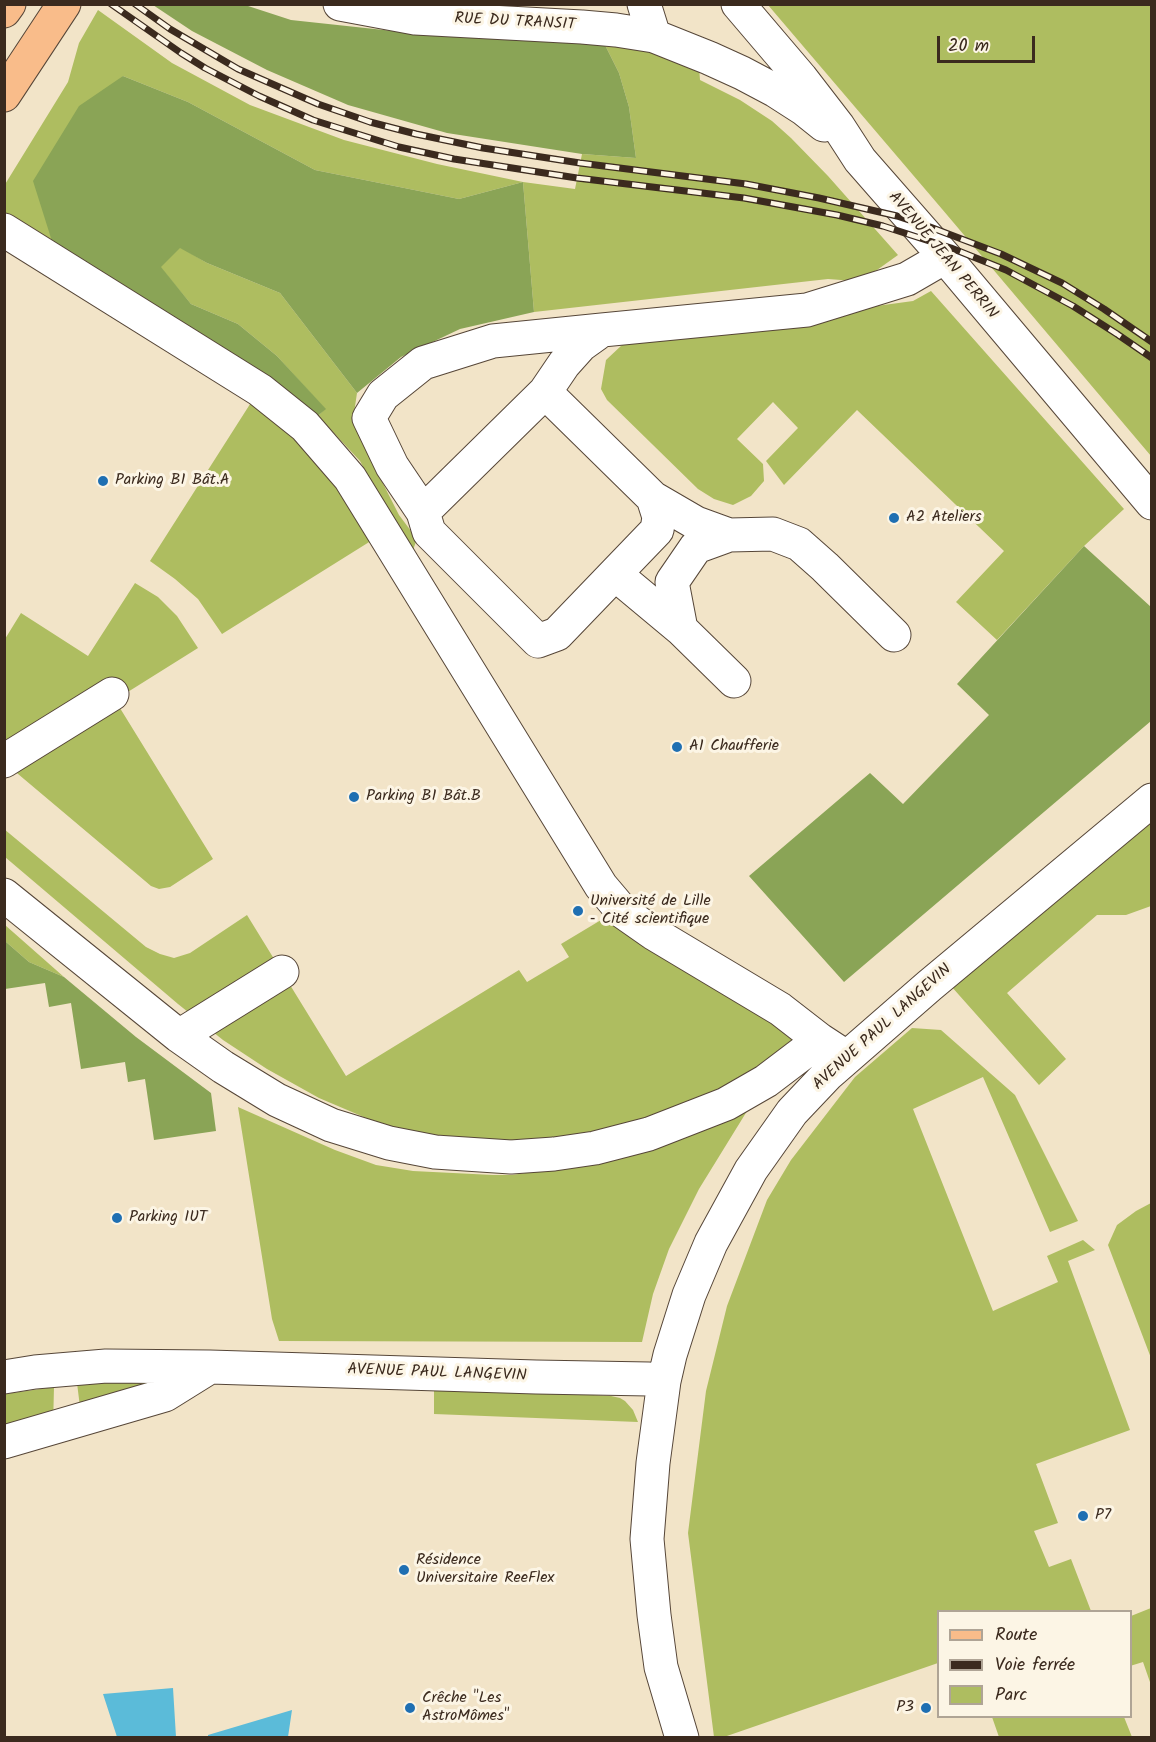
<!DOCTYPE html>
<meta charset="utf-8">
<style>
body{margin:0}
#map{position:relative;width:1156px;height:1742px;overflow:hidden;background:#f2e4c8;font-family:Kalam,sans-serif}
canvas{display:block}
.frame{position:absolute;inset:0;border:6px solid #3b2a1e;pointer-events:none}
.legend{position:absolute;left:937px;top:1610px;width:195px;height:108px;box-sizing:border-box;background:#fcf5e5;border:2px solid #afa495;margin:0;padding:8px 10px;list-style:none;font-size:18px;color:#3b2a1e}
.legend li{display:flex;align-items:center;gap:12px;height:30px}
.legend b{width:30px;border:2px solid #afa495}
.scale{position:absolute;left:937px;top:36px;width:98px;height:27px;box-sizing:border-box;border:3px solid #3b2a1e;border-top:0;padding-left:8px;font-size:18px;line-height:21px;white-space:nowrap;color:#3b2a1e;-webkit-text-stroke:4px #fcf5e5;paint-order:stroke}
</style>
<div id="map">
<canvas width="1156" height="1742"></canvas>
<div class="frame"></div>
<ul class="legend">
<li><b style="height:8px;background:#f9bc8a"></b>Route</li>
<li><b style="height:8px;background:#3b2a1e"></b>Voie ferrée</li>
<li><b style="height:16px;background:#aebd60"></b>Parc</li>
</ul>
<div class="scale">20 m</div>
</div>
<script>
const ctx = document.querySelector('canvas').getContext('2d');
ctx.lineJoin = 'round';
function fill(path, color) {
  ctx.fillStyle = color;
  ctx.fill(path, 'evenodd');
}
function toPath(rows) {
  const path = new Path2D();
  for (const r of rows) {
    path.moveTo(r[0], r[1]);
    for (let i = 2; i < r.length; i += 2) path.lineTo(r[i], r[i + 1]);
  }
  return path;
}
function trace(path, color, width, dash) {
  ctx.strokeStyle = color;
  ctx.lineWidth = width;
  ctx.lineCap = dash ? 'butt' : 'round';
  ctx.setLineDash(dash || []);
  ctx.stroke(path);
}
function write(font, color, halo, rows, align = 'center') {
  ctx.font = font + ' Kalam,sans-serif';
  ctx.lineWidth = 6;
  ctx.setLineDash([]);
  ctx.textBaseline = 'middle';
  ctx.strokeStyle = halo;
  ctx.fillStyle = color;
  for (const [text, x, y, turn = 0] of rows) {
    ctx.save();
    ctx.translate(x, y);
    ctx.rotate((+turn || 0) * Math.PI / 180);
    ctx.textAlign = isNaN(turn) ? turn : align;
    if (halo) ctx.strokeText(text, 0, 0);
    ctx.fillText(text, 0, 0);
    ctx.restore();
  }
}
fill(toPath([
 [768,5,1151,5,1151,456,942,209],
 [98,10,172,63,250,105,344,140,437,164,523,182,575,189,582,154,636,158,629,107,619,73,603,41,657,49,699,67,700,80,740,100,772,121,791,138,828,176,898,255,877,270,854,281,828,279,534,312,523,182,459,199,315,170,188,102,123,76,56,254,5,221,4,186,68,82,79,43],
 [180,247,207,263,280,293,357,393,353,420,368,454,399,515,417,539,413,550,391,519,360,461,318,416,325,409,277,356,238,324,191,304,160,267],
 [931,291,1124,509,1084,546,997,640,956,602,1004,551,857,410,784,485,766,461,798,428,773,402,737,439,763,464,764,481,751,496,733,505,714,499,698,489,607,400,601,389,606,360,622,345,650,337,913,301],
 [252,401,295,434,339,483,374,539,222,634,198,599,175,579,150,561],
 [135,583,158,597,177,616,198,648,115,700,213,859,170,887,159,889,151,886,5,763,5,639,21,613,88,656],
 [1151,822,1151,906,1126,915,1097,915,1007,993,1066,1059,1039,1085,951,986],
 [4,829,146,947,160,954,174,958,190,953,247,915,346,1076,519,970,527,982,569,957,561,944,606,917,801,1040,710,1097,633,1126,522,1142,442,1136,385,1126,319,1098,267,1069,223,1040,178,1004,5,857],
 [5,925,64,977,29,962,5,941],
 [912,1028,941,1030,1015,1095,1078,1221,1050,1232,983,1077,913,1109,993,1311,1058,1282,1047,1256,1083,1240,1095,1250,1068,1261,1130,1430,1036,1464,1058,1523,1034,1531,1049,1567,1071,1559,1091,1611,938,1612,938,1663,724,1737,714,1737,688,1533,706,1391,727,1306,767,1200,791,1160,855,1077],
 [752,1103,699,1189,669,1249,653,1294,642,1342,279,1341,272,1319,238,1107,335,1150,376,1165,413,1171,493,1175,512,1175,573,1166],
 [1151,1203,1151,1358,1108,1245,1117,1225,1136,1211],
 [172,1378,80,1407,77,1383],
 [434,1386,611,1396,620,1398,625,1401,633,1410,638,1422,434,1414],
 [54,1387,53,1427,5,1442,5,1394],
 [1151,1608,1152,1608,1151,1685,1143,1662,1130,1666,1131,1616],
 [992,1717,1124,1717,1132,1737,999,1737]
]), '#aebd60');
fill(toPath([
 [153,5,245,5,291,20,421,34,603,41,619,73,629,107,636,158,582,154,447,133,348,105,267,70,192,31],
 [123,76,188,102,315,170,459,199,523,182,534,312,460,329,401,357,357,393,280,293,207,263,180,248,161,267,191,304,238,324,277,356,326,409,313,420,56,254,33,181,79,106],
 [1084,546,1151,607,1151,721,844,982,749,876,870,773,903,804,989,715,957,684],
 [5,941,29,962,64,977,136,1037,211,1093,216,1131,154,1140,145,1079,128,1082,125,1062,81,1069,71,1003,49,1007,45,983,5,989]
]), '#8aa456');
fill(toPath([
 [173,1688,176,1737,117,1737,103,1694],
 [292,1710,288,1737,208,1737,208,1735]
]), '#5bbbd9');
const minor = toPath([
 [340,4,415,18,582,27,616,30,654,36,709,58,742,73,776,91,804,109,824,125],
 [644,4,654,36],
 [738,4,801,78,838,126,860,160,945,257,1152,503],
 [4,230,260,390,305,426,350,478,601,886,623,912,653,933,780,1009,820,1040,846,1057],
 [545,392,653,498,659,517,657,530,557,634,538,641,429,532,423,512,545,392,564,364,581,345,602,330,807,310,907,279,945,257],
 [653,498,696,523,729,535,773,534,799,544,825,567,894,635],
 [423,512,392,466,369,418,383,395,423,363,493,341,602,330],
 [729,535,696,547,672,582,681,629,734,681],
 [615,574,681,629],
 [4,761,112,694],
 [4,895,179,1036,223,1067,277,1100,331,1125,389,1143,435,1152,511,1157,554,1154,595,1148,649,1134,726,1104,766,1081,820,1040],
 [179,1036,282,972],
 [4,1377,35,1372,106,1366,210,1367,536,1377,649,1379,664,1381],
 [4,1442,165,1395,210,1367],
 [682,1738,661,1667,654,1615,647,1539,653,1463,664,1381,670,1355,689,1295,711,1243,751,1170,792,1112,828,1074,929,986,1152,800]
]);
const major = toPath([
 [4,11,9,4],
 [4,95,64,4]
]);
trace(minor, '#564638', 35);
trace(major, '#564638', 35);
trace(minor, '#fff', 33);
trace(major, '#f9bc8a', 33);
const rail = toPath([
 [111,4,181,53,205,68,259,96,313,120,399,147,454,159,577,178,744,198,837,215,883,226,951,248,1006,270,1073,306,1117,334,1152,358],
 [135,4,170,29,238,69,318,104,370,122,416,134,483,148,580,163,746,184,819,198,897,216,930,227,1001,254,1062,283,1104,309,1152,342]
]);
trace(rail, '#3b2a1e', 7);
trace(rail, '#fcf5e5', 4.5, [14]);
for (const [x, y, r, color] of [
 [103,481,6,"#1f6fb2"],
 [894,518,6,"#1f6fb2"],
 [677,747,6,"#1f6fb2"],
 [354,797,6,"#1f6fb2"],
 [578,911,6,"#1f6fb2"],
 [117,1218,6,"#1f6fb2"],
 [1083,1516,6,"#1f6fb2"],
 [404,1570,6,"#1f6fb2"],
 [410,1708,6,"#1f6fb2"],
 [926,1708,6,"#1f6fb2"]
]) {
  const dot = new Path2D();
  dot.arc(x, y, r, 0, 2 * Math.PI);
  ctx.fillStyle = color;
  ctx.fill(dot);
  trace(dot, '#fcf5e5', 2);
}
write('16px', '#3b2a1e', '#fcf5e5', [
 ["RUE DU TRANSIT",515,23,3],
 ["AVENUE JEAN PERRIN",942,256,50],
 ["AVENUE PAUL LANGEVIN",883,1028,-42],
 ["AVENUE PAUL LANGEVIN",437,1374,2]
]);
write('16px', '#3b2a1e', '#fcf5e5', [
 ["Parking B1 Bât.A",115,481],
 ["A2 Ateliers",906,518],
 ["A1 Chaufferie",689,747],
 ["Parking B1 Bât.B",366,797],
 ["Université de Lille",590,902],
 ["‐ Cité scientifique",590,920],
 ["Parking IUT",129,1218],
 ["P7",1095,1516],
 ["Résidence",416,1561],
 ["Universitaire ReeFlex",416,1579],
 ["Crêche \"Les",422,1699],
 ["AstroMômes\"",422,1717],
 ["P3",914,1708,"right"]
], 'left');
</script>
